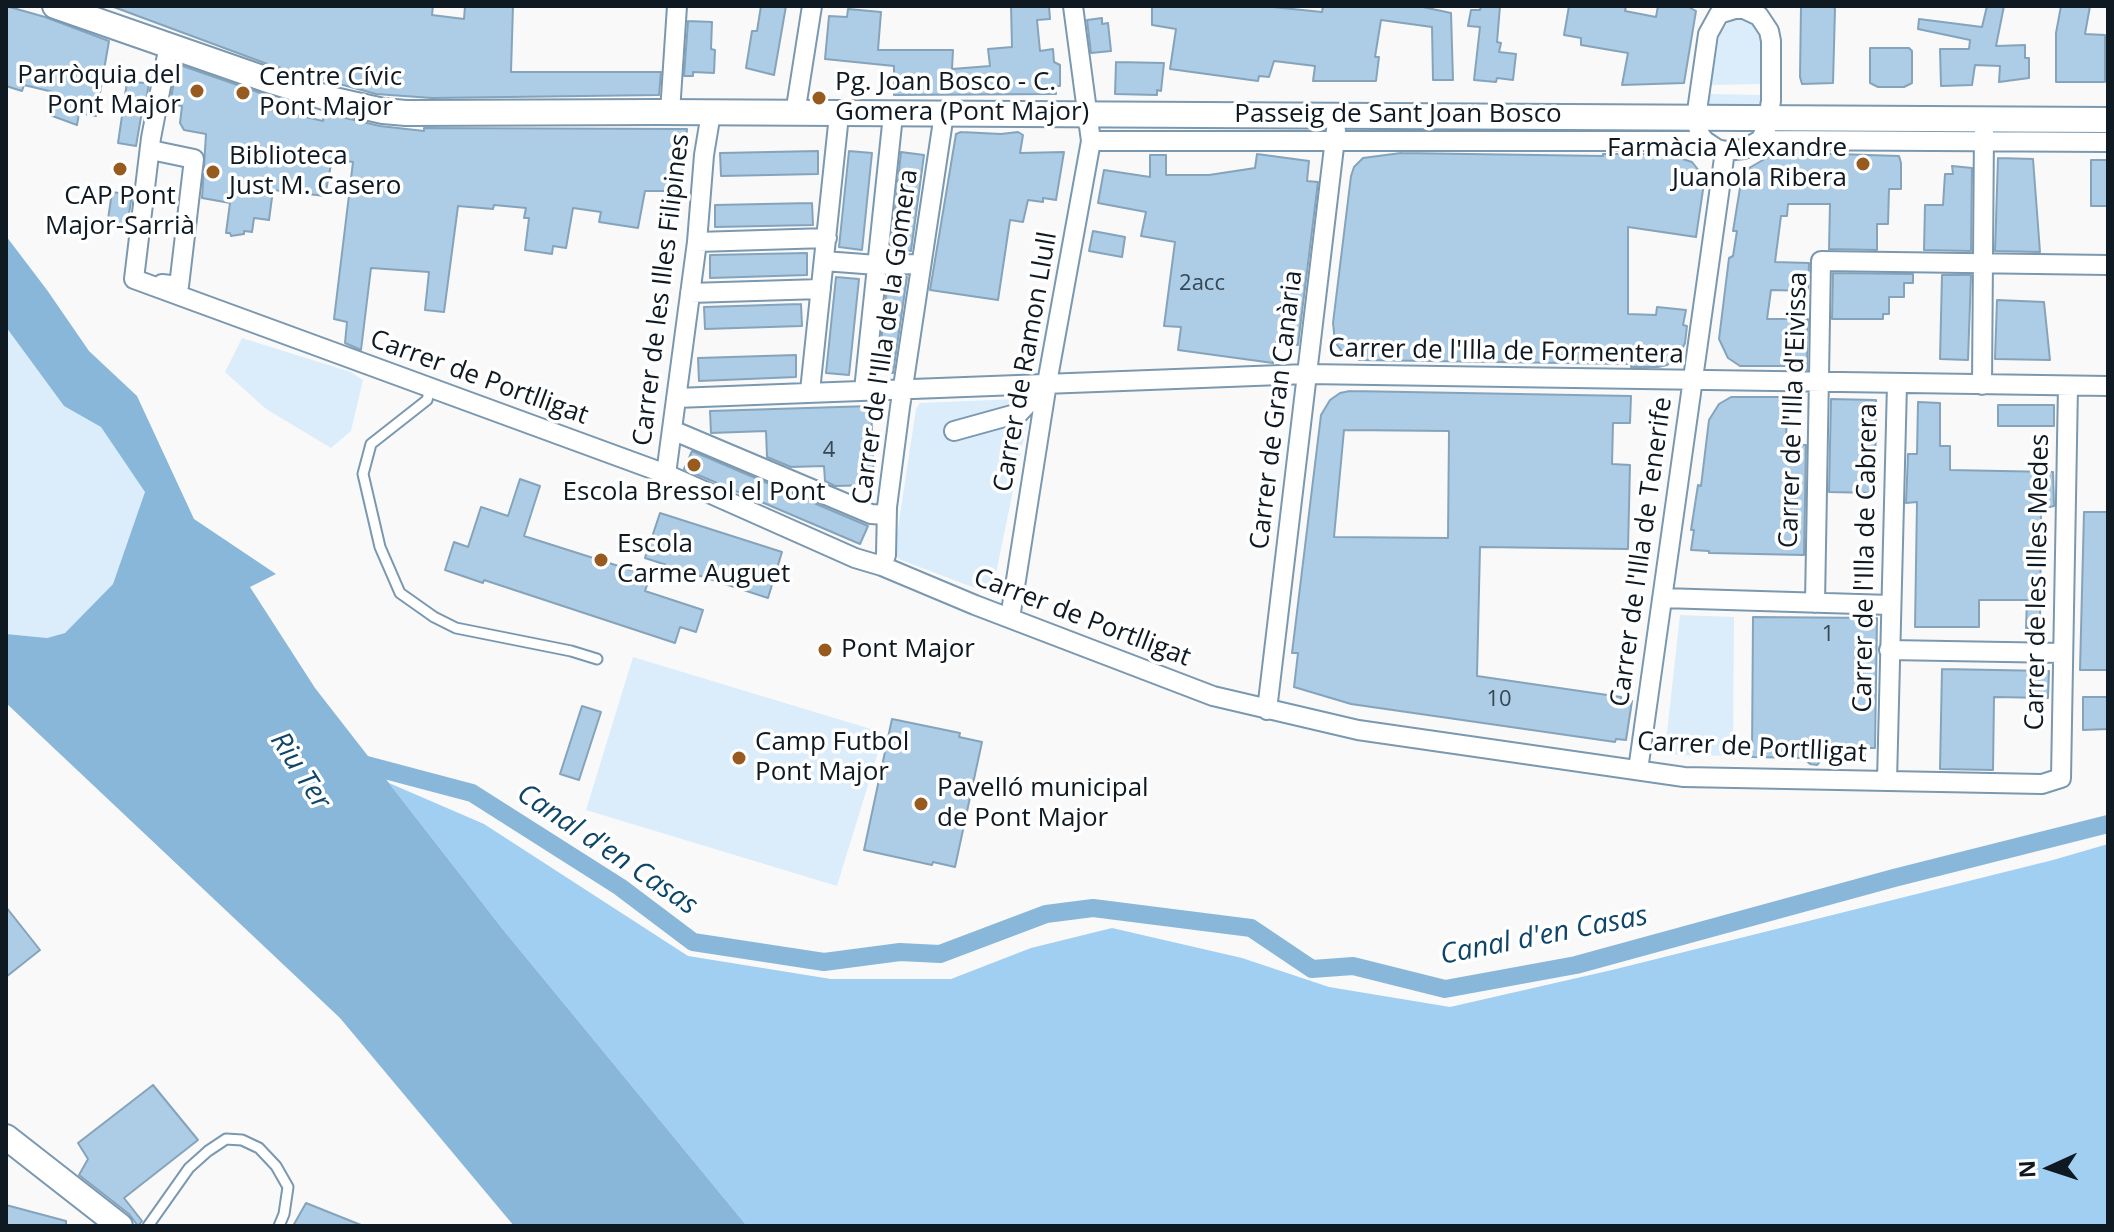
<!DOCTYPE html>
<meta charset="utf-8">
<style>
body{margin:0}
#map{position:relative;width:2114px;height:1232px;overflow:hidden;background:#f9f9f9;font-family:"Open Sans",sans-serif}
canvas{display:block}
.frame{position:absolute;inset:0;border:8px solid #0e1922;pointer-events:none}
.north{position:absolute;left:2010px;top:1128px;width:80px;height:80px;-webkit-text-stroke:6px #fff;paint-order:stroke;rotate:267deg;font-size:22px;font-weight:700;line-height:32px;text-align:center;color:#0e1922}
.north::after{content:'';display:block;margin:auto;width:28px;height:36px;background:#0e1922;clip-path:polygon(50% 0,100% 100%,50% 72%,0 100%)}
</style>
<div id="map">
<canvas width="2114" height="1232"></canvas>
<div class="frame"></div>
<div class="north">N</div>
</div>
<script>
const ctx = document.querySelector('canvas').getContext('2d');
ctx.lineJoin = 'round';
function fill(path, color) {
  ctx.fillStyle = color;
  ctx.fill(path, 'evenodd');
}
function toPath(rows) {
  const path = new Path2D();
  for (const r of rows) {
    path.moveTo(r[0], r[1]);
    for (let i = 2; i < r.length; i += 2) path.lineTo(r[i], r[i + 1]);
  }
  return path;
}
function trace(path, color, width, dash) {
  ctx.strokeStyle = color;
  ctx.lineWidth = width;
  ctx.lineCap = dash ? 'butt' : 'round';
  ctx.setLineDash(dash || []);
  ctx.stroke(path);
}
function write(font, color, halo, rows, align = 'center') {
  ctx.font = font + ' "Open Sans",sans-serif';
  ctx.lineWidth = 7;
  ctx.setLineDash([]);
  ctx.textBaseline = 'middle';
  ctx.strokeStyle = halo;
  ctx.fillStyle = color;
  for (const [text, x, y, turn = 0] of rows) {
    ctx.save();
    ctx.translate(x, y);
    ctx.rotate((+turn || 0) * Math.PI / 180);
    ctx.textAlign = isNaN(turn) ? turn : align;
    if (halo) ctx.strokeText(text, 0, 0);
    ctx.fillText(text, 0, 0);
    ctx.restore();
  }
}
fill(toPath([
 [1735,20,1749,20,1757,27,1760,34,1761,84,1711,85,1720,33,1728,23],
 [1710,94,1761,95,1761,108,1709,108],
 [6,327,64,406,101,426,146,492,113,584,65,633,47,638,6,634],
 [242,338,351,372,363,380,351,431,331,448,266,409,225,372],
 [1017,399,1026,403,1029,413,994,583,983,589,975,588,901,560,894,554,916,409,920,403],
 [1680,615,1734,617,1733,756,1676,755,1666,742],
 [633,657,884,733,837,886,586,810]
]), '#dbedfb');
fill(toPath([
 [389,783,484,824,688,956,831,979,951,979,1031,948,1112,928,1242,958,1329,987,1450,1007,1612,970,2053,860,2108,844,2108,1226,747,1226,505,932]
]), '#a0cff2');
fill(toPath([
 [6,236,47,290,89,351,137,396,194,519,276,574,250,587,315,688,505,932,747,1226,514,1226,340,1018,6,703,6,634,47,638,65,633,113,584,145,492,101,427,64,406,6,327]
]), '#89b7d9');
trace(toPath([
 [355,762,472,793,620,887,693,942,824,962,900,952,940,954,1046,914,1093,908,1251,928,1312,969,1353,966,1445,989,1576,965,1894,878,2108,824]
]), '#89b7d9', 18);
const building = toPath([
 [6,6,45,17,109,41,96,116,79,113,77,125,47,114,53,92,24,85,22,91,6,86,6,6],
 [111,6,433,6,432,15,464,19,465,6,513,6,511,72,661,72,659,95,432,98,376,94,270,65,111,6],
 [761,6,786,6,774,75,746,68,752,31,757,31,761,6],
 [1011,6,1049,6,1050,19,1037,20,1040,51,1053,49,1054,62,1060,65,1060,86,1055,86,1056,94,894,95,894,66,825,59,829,16,847,17,848,9,881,12,878,50,953,50,952,69,990,66,988,49,1012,47,1011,6],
 [1152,6,1263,6,1322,12,1323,6,1418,6,1451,13,1453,80,1433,80,1432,27,1381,20,1375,57,1379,57,1376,81,1313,81,1315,66,1274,61,1269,77,1259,76,1258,81,1170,69,1176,29,1152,25,1152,6],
 [1481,6,1500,6,1497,42,1501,43,1499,52,1516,54,1513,80,1497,78,1496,82,1474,80,1480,27,1468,26,1471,10,1480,10,1481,6],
 [1569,6,1626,6,1625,11,1656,17,1658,6,1687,6,1696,11,1684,83,1622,85,1628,53,1581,45,1581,38,1564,35,1569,6],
 [1801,6,1833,6,1835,9,1833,83,1802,84,1800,77,1801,6],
 [1987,6,2004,6,1996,46,2025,45,2025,58,2029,58,2029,78,1999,82,2000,66,1975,65,1972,85,1941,86,1940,49,1969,49,1970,40,1918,29,1919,19,1982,27,1987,6],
 [2061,6,2090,6,2085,34,2105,35,2105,82,2056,82,2056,33,2061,6],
 [1102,18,1102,24,1108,23,1111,51,1091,53,1087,20,1102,18],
 [688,21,712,22,711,49,715,50,714,73,693,72,693,76,684,76,688,21],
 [1870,48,1909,48,1912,51,1912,83,1904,87,1878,87,1870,83,1870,48],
 [1116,62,1164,63,1161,91,1157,90,1157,95,1115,94,1116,62],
 [177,64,275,98,271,109,323,121,324,113,380,126,424,131,424,128,687,129,680,191,645,191,638,228,599,222,601,212,573,208,566,248,553,246,552,254,525,250,529,218,524,218,526,208,494,205,493,209,458,206,444,312,425,310,429,272,371,268,361,350,345,343,347,322,334,319,353,162,332,159,325,196,273,190,269,220,254,218,252,232,244,231,244,234,231,236,230,233,226,233,230,203,202,198,206,134,184,130,180,123,182,106,170,104,177,64],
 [127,82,149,83,146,101,144,100,136,146,118,143,127,82],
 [961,132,1001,134,1018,132,1023,135,1020,153,1064,152,1056,200,1043,198,1043,202,1028,200,1023,222,1010,220,998,300,930,290,956,134,961,132],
 [818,151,818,174,721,176,720,153,818,151],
 [849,151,872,153,862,250,839,247,849,151],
 [901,152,924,155,911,251,891,248,901,152],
 [1777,152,1899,156,1901,163,1901,189,1889,189,1888,224,1877,224,1877,250,1829,249,1830,204,1788,204,1787,216,1781,216,1775,262,1809,263,1808,291,1771,290,1767,319,1808,319,1807,370,1789,369,1787,366,1740,366,1728,358,1719,339,1729,258,1733,256,1737,231,1733,231,1740,188,1743,186,1749,168,1777,152],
 [1401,153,1603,156,1603,154,1662,154,1662,156,1676,157,1692,162,1700,172,1704,183,1696,237,1628,227,1628,314,1656,315,1657,307,1686,310,1683,325,1687,326,1685,343,1679,355,1667,365,1658,367,1631,367,1631,364,1360,360,1343,353,1335,342,1333,323,1351,176,1354,167,1363,158,1401,153],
 [1257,154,1309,161,1307,181,1318,182,1298,345,1276,342,1273,363,1178,350,1181,327,1164,326,1175,242,1141,236,1146,212,1098,203,1104,170,1150,177,1150,155,1166,155,1166,175,1209,175,1255,168,1257,154],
 [1998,158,2033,159,2040,252,1995,251,1998,158],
 [2091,160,2108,160,2108,206,2091,206,2091,160],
 [1952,166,1972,168,1971,251,1924,250,1925,205,1943,205,1945,174,1953,174,1952,166],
 [112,192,132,195,127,226,107,226,112,192],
 [812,203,813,225,715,227,715,205,812,203],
 [1093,231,1125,237,1122,257,1089,251,1093,231],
 [807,253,807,275,710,278,710,255,807,253],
 [1833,273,1913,274,1913,283,1904,283,1904,297,1889,297,1889,314,1883,314,1883,319,1832,319,1833,273],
 [1942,275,1971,275,1968,360,1940,359,1942,275],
 [902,276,907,277,893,373,878,371,888,277,902,276],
 [836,277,859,279,849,375,826,373,836,277],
 [1997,300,2044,302,2050,360,1995,359,1997,300],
 [801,304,802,326,705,329,704,307,801,304],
 [796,355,796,377,699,381,698,358,796,355],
 [1350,391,1631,396,1630,423,1613,423,1612,464,1630,465,1628,549,1480,547,1477,676,1621,697,1621,700,1632,701,1626,740,1616,739,1615,742,1351,704,1294,687,1298,653,1292,653,1321,415,1330,400,1340,393,1350,391],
 [1344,430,1449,431,1448,538,1334,537,1344,430],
 [1731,397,1787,397,1786,445,1806,445,1804,555,1709,553,1709,551,1691,550,1694,530,1691,530,1698,485,1701,486,1709,420,1719,404,1731,397],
 [1831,399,1876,400,1875,493,1829,492,1831,399],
 [1918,402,1940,403,1940,446,1950,446,1950,470,2053,472,2054,506,2041,509,2040,628,2026,628,2027,600,1979,600,1979,627,1915,627,1917,502,1906,503,1908,454,1917,454,1918,402],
 [1998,405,2054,405,2054,426,1998,426,1998,405],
 [871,406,874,485,835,486,825,481,824,466,791,467,767,457,766,431,711,433,710,411,871,406],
 [692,451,868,526,860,544,684,469,692,451],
 [520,479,540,486,524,536,650,576,645,591,703,610,696,632,680,627,675,643,484,580,483,583,445,570,454,542,468,547,481,507,508,516,520,479],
 [2084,512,2108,512,2108,670,2080,670,2084,512],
 [660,513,782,552,768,598,645,558,660,513],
 [1753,617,1877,618,1875,748,1865,748,1865,759,1823,758,1817,765,1810,764,1804,758,1752,757,1753,617],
 [1942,669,2049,671,2048,698,1994,697,1993,770,1940,769,1942,669],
 [2083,697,2108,697,2108,729,2083,730,2083,697],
 [582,706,601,712,579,780,560,774,582,706],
 [892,719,960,733,959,737,982,742,955,867,933,862,932,865,864,850,892,719],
 [6,907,40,950,6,977,6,907],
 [153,1085,198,1140,124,1198,142,1221,138,1226,129,1214,79,1175,88,1159,78,1143,153,1085],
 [306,1203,361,1225,361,1226,293,1226,306,1203],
 [6,1205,66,1221,66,1226,6,1226,6,1205]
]);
fill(building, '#adcce5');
trace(building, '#85a4bb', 2);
const lane = toPath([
 [430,389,427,400,371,444,363,474,380,547,400,593,434,617,456,628,571,651,597,659],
 [148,1226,189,1168,208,1151,226,1139,242,1140,259,1148,276,1166,288,1187,284,1214,279,1226]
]);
const street = toPath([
 [1735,9,1744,9,1759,16,1769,31,1771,41,1771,101,1766,130,1760,140,1744,149,1725,151,1717,149,1705,141,1700,135,1696,118,1708,34,1719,14,1735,9],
 [169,45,151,138,134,279,666,474,855,558,882,566,975,605,1213,696,1358,730,1684,777,2042,784,2061,778,2068,386],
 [670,112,677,6],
 [795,114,812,6],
 [1760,140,2108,142],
 [1091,141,1705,141],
 [151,150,194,159,179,286,162,284],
 [697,242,827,238],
 [824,261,877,265,921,264],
 [690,293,821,289],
 [1982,385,1984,130],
 [864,390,893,115],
 [810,391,839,115],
 [676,398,1307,374,2108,386],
 [672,430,871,514,886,515],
 [954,431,1019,413,1047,383],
 [666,474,697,242,704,155,711,113],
 [882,566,886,555,887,507,900,407,944,114],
 [1662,598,1891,605],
 [1815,603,1821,261,2108,265],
 [1010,618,1047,383,1091,141,1073,6],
 [1889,650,2063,653],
 [1267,710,1336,130],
 [1638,770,1725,151],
 [1887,781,1897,384]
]);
const secondary = toPath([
 [55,6,265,79,334,100,383,111,406,113,659,112,2108,120],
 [6,1137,120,1226]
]);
trace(lane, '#7a98af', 13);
trace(street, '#7a98af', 22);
trace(secondary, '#7a98af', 28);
trace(lane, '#fff', 9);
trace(street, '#fff', 18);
trace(secondary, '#fff', 24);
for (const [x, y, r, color] of [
 [197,91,8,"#985b1f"],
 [243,93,8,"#985b1f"],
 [819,98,8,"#985b1f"],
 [1863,164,8,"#985b1f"],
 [120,169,8,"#985b1f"],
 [213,172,8,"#985b1f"],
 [694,465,8,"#985b1f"],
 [601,560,8,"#985b1f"],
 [825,650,8,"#985b1f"],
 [739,758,8,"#985b1f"],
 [921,804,8,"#985b1f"]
]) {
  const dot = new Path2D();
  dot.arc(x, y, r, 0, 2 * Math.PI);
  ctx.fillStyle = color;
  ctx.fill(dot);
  trace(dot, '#fff', 3);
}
write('22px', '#364653', null, [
 ["2acc",1202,284],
 ["4",829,451],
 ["1",1828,635],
 ["10",1499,700]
]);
write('26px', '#0e1922', '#fff', [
 ["Parròquia del",181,76,"right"],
 ["Pont Major",181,106,"right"],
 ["Centre Cívic",259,78],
 ["Pont Major",259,108],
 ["Pg. Joan Bosco - C.",835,83],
 ["Gomera (Pont Major)",835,113],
 ["Farmàcia Alexandre",1847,149,"right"],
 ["Juanola Ribera",1847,179,"right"],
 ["Biblioteca",229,157],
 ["Just M. Casero",229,187],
 ["CAP Pont",120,197,"center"],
 ["Major-Sarrià",120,227,"center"],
 ["Escola Bressol el Pont",694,493,"center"],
 ["Escola",617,545],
 ["Carme Auguet",617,575],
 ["Pont Major",841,650],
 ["Camp Futbol",755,743],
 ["Pont Major",755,773],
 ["Pavelló municipal",937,789],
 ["de Pont Major",937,819]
], 'left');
write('26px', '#0e1922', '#fff', [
 ["Passeig de Sant Joan Bosco",1398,115],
 ["Carrer de les Illes Filipines",662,290,-83],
 ["Carrer de l'Illa de la Gomera",886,337,-82],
 ["Carrer de l'Illa de Formentera",1506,352,1],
 ["Carrer de Ramon Llull",1026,362,-80],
 ["Carrer de Portlligat",479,378,20],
 ["Carrer de Gran Canària",1277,410,-83],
 ["Carrer de l'Illa d'Eivissa",1794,410,-88],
 ["Carrer de l'Illa de Tenerife",1642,552,-82],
 ["Carrer de l'Illa de Cabrera",1866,558,-89],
 ["Carrer de les Illes Medes",2038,582,-89],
 ["Carrer de Portlligat",1082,618,21],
 ["Carrer de Portlligat",1752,748,3]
]);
write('italic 28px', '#0f4668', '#fff', [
 ["Riu Ter",300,771,57],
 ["Canal d'en Casas",607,850,34],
 ["Canal d'en Casas",1544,936,-11]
]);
</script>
